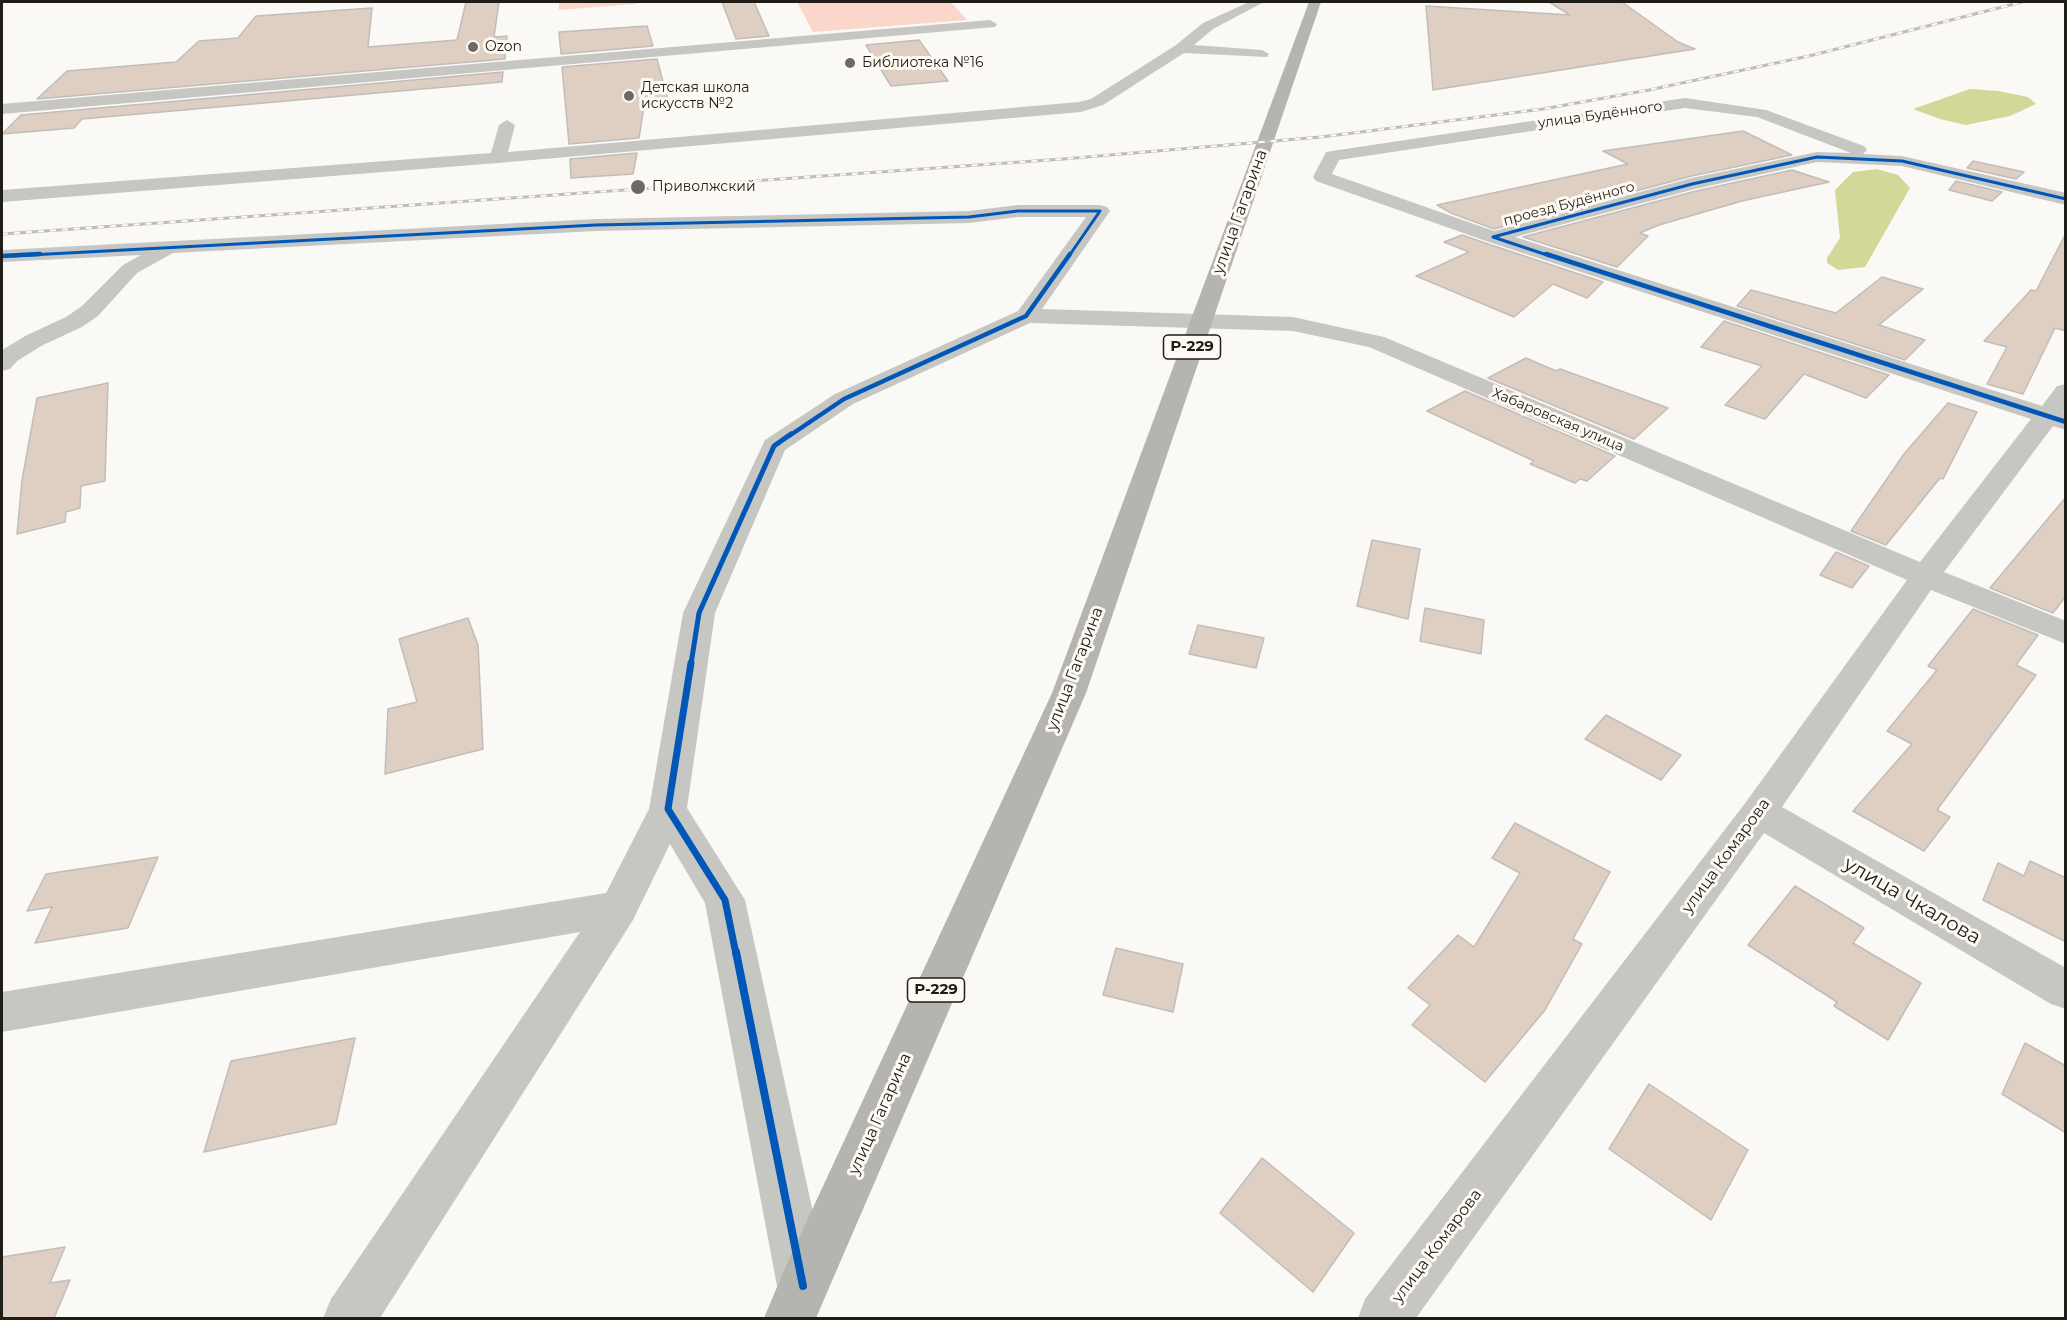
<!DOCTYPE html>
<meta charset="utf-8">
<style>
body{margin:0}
#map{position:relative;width:2067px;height:1320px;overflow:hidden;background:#fbf9f6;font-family:Montserrat,sans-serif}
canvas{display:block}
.frame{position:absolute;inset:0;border:3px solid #201c16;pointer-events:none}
</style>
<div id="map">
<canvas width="2067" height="1320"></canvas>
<div class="frame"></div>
</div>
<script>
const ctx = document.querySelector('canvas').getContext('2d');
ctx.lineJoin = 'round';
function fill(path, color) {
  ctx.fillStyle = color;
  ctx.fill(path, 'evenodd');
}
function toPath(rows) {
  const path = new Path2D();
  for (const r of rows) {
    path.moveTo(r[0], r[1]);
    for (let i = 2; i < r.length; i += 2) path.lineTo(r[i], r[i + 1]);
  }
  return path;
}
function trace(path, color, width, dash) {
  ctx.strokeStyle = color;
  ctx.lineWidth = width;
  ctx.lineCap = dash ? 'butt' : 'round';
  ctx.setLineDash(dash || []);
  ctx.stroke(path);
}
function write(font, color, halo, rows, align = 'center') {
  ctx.font = font + ' Montserrat,sans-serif';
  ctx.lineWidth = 6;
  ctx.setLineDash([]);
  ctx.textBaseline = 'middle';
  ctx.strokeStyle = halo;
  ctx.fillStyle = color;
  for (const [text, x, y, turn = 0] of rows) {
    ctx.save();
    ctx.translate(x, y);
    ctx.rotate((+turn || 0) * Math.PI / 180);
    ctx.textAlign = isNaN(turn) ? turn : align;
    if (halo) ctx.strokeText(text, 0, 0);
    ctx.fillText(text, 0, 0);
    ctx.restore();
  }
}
fill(toPath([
 [559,2,635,2,636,4,559,10],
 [797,2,951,2,967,20,813,32]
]), '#fad7ca');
fill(toPath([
 [1970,89,1998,91,2028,97,2036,104,2010,116,1966,125,1940,119,1913,109],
 [1877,169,1898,175,1910,188,1865,267,1838,270,1827,263,1827,258,1840,238,1835,190,1853,172]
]), '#d1d898');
const building = toPath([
 [466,2,499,2,494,37,507,36,505,59,37,99,67,71,176,62,199,41,238,38,256,16,372,8,368,47,457,40,466,2],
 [722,2,754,2,769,36,736,39,722,2],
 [1549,2,1622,2,1678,42,1695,49,1433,90,1426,6,1570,15,1549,2],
 [647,26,653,46,561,54,559,32,647,26],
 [919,40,948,81,891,86,866,45,919,40],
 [657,59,669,104,644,107,639,138,569,144,562,67,657,59],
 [503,72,502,82,82,119,74,128,2,134,21,115,503,72],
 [1743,131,1792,155,1692,176,1494,229,1451,213,1437,205,1628,164,1603,151,1743,131],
 [637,153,633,174,571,178,570,159,637,153],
 [1973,161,2024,172,2016,179,1967,168,1973,161],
 [1792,170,1829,182,1742,201,1659,225,1640,233,1648,236,1617,267,1523,237,1696,191,1792,170],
 [1956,181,2002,192,1992,201,1949,190,1956,181],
 [2066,233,2066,331,2055,328,2023,394,1987,384,2007,347,1984,341,2031,290,2036,291,2066,233],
 [1462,235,1485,243,1603,282,1587,298,1553,284,1514,317,1416,276,1469,252,1444,242,1462,235],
 [1882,277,1923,289,1879,325,1925,340,1905,360,1737,306,1751,290,1836,313,1882,277],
 [1724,321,1889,375,1866,398,1804,374,1765,419,1725,405,1762,366,1701,347,1724,321],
 [1526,358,1556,371,1560,369,1668,408,1634,439,1488,378,1526,358],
 [108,383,105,481,81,486,80,508,66,512,65,522,17,534,22,480,37,398,108,383],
 [1465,391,1615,456,1587,481,1580,479,1575,483,1530,464,1534,461,1427,411,1465,391],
 [1948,403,1977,412,1943,479,1940,478,1886,545,1851,531,1904,454,1948,403],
 [2066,497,2066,596,2053,613,1990,588,2066,497],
 [1372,540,1420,549,1408,619,1357,606,1372,540],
 [1836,552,1869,566,1852,588,1820,575,1836,552],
 [1425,608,1484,620,1481,654,1420,641,1425,608],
 [1973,609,2038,635,2016,665,2036,675,1937,810,1950,817,1924,851,1853,811,1912,744,1887,731,1937,670,1928,666,1973,609],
 [468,618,478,645,483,749,385,774,388,709,417,702,399,639,468,618],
 [1198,625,1264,638,1256,668,1189,654,1198,625],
 [1606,715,1681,755,1661,780,1585,739,1606,715],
 [1515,823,1610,872,1573,939,1582,944,1545,1010,1485,1082,1412,1025,1430,1005,1408,988,1458,935,1474,947,1520,873,1492,858,1515,823],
 [158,857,128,928,35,943,52,907,27,911,46,874,158,857],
 [2030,861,2066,878,2066,942,1983,900,1998,863,2024,876,2030,861],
 [1795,886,1864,928,1853,943,1921,983,1888,1040,1834,1006,1837,1002,1748,945,1795,886],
 [1116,948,1183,964,1173,1012,1103,995,1116,948],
 [355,1038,336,1124,204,1152,231,1061,355,1038],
 [2025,1043,2066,1066,2066,1133,2002,1094,2025,1043],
 [1649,1084,1748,1150,1711,1220,1609,1149,1649,1084],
 [1262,1158,1354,1233,1313,1292,1220,1213,1262,1158],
 [65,1247,50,1283,70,1280,54,1318,2,1318,2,1257,65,1247]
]);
fill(building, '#decfc2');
trace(building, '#c1bdba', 1.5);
fill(toPath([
 [1249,2,1264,2,1213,29,1194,45,1262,50,1269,54,1267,57,1184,53,1103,105,1081,112,498,163,2,202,2,190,491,153,499,125,507,120,515,125,508,152,1079,102,1091,99,1176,45,1203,23,1249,2],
 [990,20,997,24,995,27,2,114,2,104,990,20],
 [1685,98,1766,110,1864,146,1867,150,1863,154,1902,156,2066,193,2066,205,1902,166,1817,162,1695,189,1515,237,2042,406,2057,386,2066,384,2066,409,2063,413,2066,413,2066,430,2053,426,1944,572,2066,621,2066,644,1931,590,1782,807,2066,968,2066,1009,2051,1004,1764,833,1416,1318,1358,1318,1365,1299,1746,802,1907,580,1369,347,1293,331,1030,323,853,404,785,450,715,613,687,808,745,900,829,1286,821,1304,803,1312,785,1304,777,1286,705,903,670,844,633,920,380,1318,323,1318,331,1299,580,932,2,1032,2,992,606,893,649,809,683,613,765,440,835,394,1018,311,1086,217,1018,217,969,223,596,231,173,253,137,273,98,316,82,327,43,345,17,361,10,369,2,371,2,350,27,335,66,317,82,306,123,265,141,255,2,262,2,250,596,219,969,211,1018,205,1100,205,1107,207,1110,211,1042,309,1293,317,1384,337,1920,562,2031,419,1486,241,1316,181,1313,177,1326,152,1332,151,1685,98],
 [1685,108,1757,117,1851,153,1817,152,1692,178,1494,231,1332,174,1339,160,1685,108]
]), '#c6c6c3');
fill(toPath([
 [1309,2,1321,2,1086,693,816,1318,764,1318,785,1268,1052,693,1309,2]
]), '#b4b4b0');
const rail = toPath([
 [2,234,1063,159,1321,137,1543,109,1649,90,1809,56,2022,2]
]);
trace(rail, '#bfbdba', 3);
trace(rail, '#fefaf3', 2, [6]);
trace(toPath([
 [11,256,596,225,969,217,1018,211,1100,211,1069,256],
 [1550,256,1493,237,1692,184,1817,157,1902,161,2066,199]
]), '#0057b8', 3);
trace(toPath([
 [1546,254,2066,422],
 [2,256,40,254],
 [789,436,844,399,1026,316,1070,254]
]), '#0057b8', 4.5);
trace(toPath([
 [691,664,699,613,774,446,791,434]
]), '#0057b8', 5);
trace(toPath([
 [691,663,668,809,725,900,736,954]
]), '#0057b8', 7);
trace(toPath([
 [736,952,803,1286]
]), '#0057b8', 8);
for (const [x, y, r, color] of [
 [473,47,6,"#6d6964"],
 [850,63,6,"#6d6964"],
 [629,96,6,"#6d6964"],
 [638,187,8,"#6d6964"]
]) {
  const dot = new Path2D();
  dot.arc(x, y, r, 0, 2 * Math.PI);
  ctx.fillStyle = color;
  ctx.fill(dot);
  trace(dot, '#fefaf3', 2);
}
write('14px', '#201c16', '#fefaf3', [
 ["Ozon",485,47],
 ["Библиотека №16",862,63],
 ["Детская школа",641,88],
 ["искусств №2",641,104],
 ["Приволжский",652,187]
], 'left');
write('14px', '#201c16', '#fefaf3', [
 ["улица Будённого",1600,115,-8],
 ["проезд Будённого",1569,204,-15],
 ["Хабаровская улица",1558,420,23]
]);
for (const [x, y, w] of [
 [1192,347,57],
 [936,990,57]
]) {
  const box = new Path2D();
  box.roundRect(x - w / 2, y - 12, w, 24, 4.5);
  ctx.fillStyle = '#fefaf3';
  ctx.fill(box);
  trace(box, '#201c16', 1.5);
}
write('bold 15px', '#201c16', null, [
 ["Р-229",1192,347],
 ["Р-229",936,990]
]);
write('16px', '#201c16', '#fefaf3', [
 ["улица Гагарина",1240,212,-70],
 ["улица Гагарина",1075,669,-69],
 ["улица Комарова",1726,856,-54],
 ["улица Гагарина",880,1114,-66],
 ["улица Комарова",1437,1246,-53]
]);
write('20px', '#201c16', '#fefaf3', [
 ["улица Чкалова",1912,901,30]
]);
</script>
